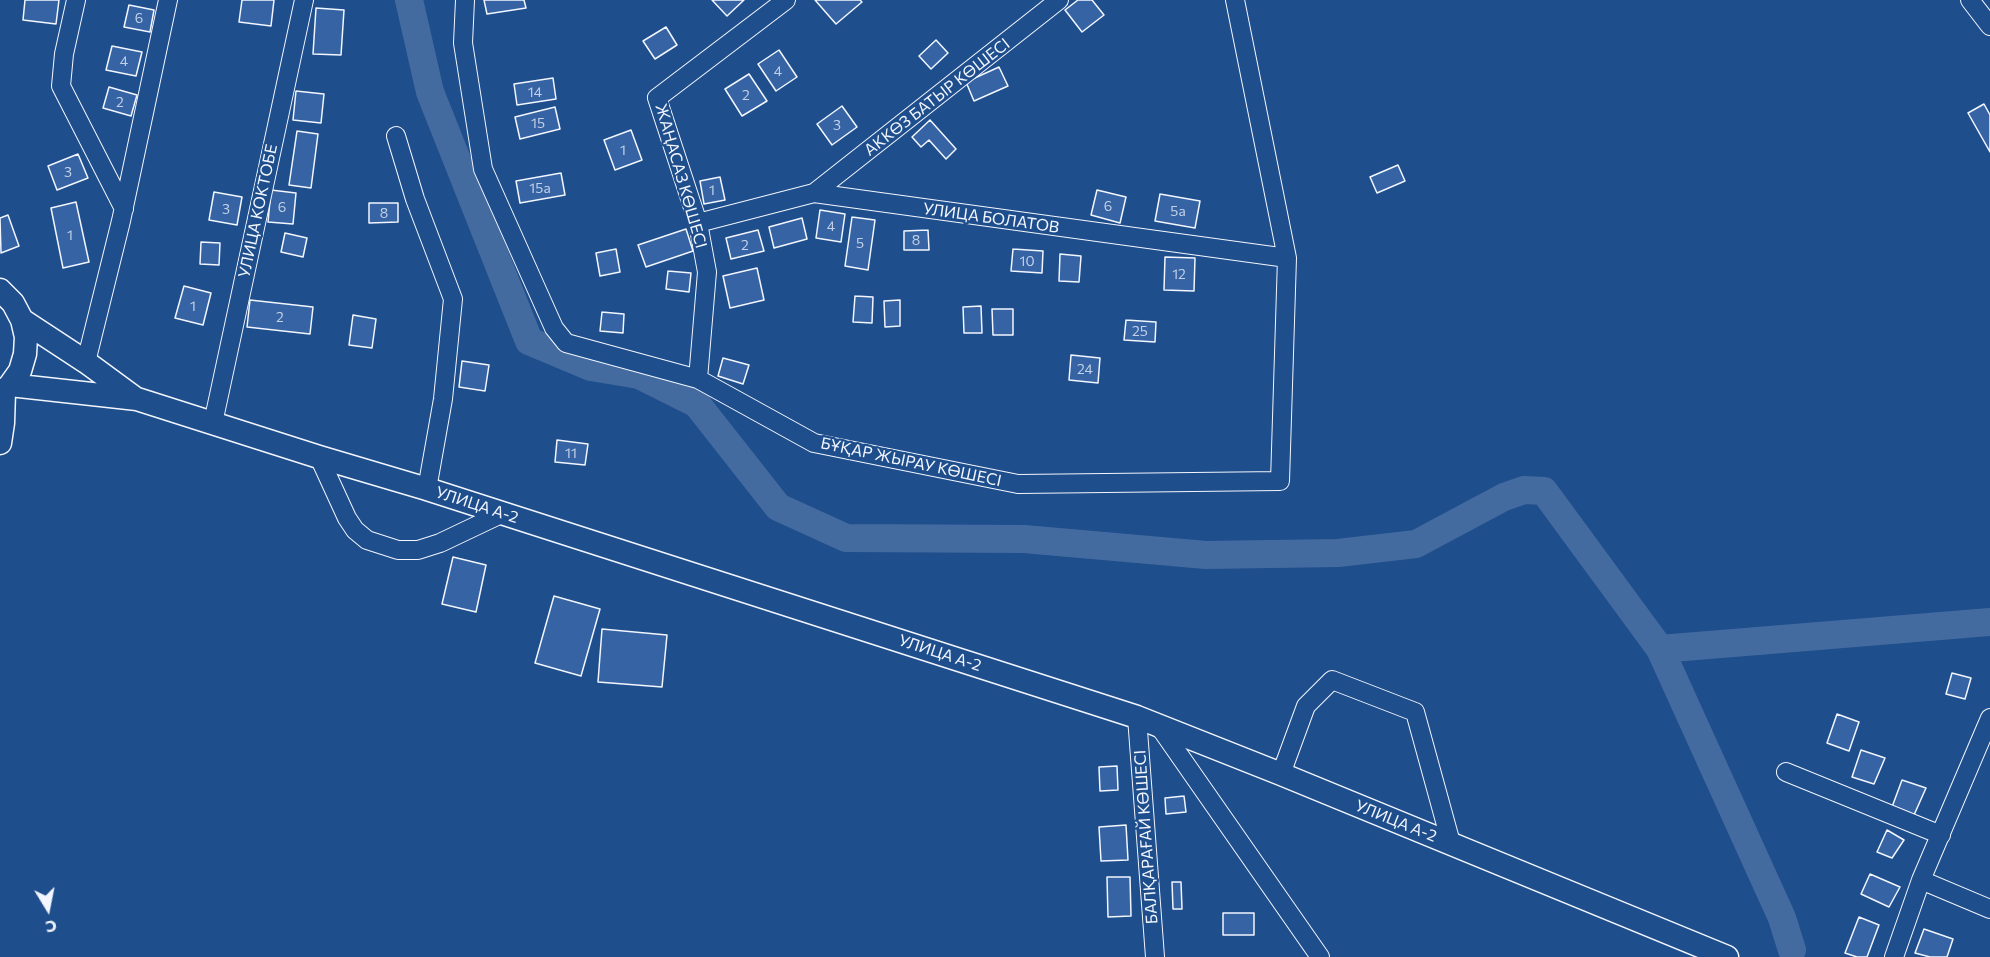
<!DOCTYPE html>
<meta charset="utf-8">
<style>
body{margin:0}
#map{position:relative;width:1990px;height:957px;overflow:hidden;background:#1f4e8c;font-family:Commissioner,sans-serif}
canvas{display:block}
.north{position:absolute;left:18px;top:879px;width:60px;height:60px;-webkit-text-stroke:4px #1f4e8c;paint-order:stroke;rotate:170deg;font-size:16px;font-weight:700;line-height:24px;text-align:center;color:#f2f6ff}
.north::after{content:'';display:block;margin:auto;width:21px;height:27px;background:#f2f6ff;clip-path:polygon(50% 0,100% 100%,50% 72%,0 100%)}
</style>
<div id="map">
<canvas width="1990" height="957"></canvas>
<div class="north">С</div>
</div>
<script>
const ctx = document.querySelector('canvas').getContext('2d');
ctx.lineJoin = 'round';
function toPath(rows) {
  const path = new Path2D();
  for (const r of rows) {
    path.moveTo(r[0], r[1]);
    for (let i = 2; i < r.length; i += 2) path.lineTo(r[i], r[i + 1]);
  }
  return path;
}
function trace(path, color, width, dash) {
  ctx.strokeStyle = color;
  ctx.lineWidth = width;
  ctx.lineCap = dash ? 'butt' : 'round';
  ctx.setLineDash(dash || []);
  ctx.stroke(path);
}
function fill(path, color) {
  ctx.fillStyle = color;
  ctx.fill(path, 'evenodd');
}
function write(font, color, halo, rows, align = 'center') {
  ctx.font = font + ' Commissioner,sans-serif';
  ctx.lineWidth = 4.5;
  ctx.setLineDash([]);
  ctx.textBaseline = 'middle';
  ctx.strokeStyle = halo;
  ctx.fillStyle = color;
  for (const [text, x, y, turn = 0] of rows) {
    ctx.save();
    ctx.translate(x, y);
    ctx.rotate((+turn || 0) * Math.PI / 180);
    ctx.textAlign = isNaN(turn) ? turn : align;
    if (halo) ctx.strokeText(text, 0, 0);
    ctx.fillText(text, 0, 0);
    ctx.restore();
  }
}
trace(toPath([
 [409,0,430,92,529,341,591,367,639,375,697,404,778,507,846,538,1024,539,1206,555,1338,553,1416,544,1504,497,1524,490,1544,491,1660,649,1782,918,1792,950],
 [1660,649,1990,622]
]), '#446ba0', 28);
const building = toPath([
 [25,0,59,0,56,24,23,20,25,0],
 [242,0,274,0,271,26,239,22,242,0],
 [484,0,524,0,526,8,487,14,484,0],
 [712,0,744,0,727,16,712,0],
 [815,0,860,0,862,2,836,24,815,0],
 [1078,0,1092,0,1104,15,1082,32,1065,10,1078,0],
 [129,5,154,10,150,32,124,27,129,5],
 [316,8,344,10,341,55,313,54,316,8],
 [666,27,677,45,655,59,643,41,666,27],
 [936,40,948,53,931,69,919,56,936,40],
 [112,46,142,52,136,76,106,70,112,46],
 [779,50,797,77,776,91,758,64,779,50],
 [999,67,1008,86,974,101,966,82,999,67],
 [749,74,767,101,742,116,725,89,749,74],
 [553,78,556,99,517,105,514,84,553,78],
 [109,87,137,95,131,116,103,108,109,87],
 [296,91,324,94,321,123,293,120,296,91],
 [1984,104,1990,115,1990,152,1968,113,1984,104],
 [842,106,857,127,832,145,817,124,842,106],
 [555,107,560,129,520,139,515,117,555,107],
 [930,120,956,149,946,159,929,140,921,147,912,137,930,120],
 [631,130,642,160,615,170,604,140,631,130],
 [297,131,318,134,311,188,289,185,297,131],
 [78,154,88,178,57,190,48,166,78,154],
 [1398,165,1405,181,1377,193,1370,177,1398,165],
 [561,173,565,195,520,203,516,181,561,173],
 [720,177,725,200,704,204,700,181,720,177],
 [271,190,296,193,293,224,268,222,271,190],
 [1097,190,1126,197,1120,223,1091,215,1097,190],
 [214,192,242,197,237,225,209,220,214,192],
 [1160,194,1200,201,1195,228,1155,221,1160,194],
 [76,202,89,262,63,268,51,208,76,202],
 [369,203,398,203,398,222,369,223,369,203],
 [820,210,845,214,841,242,816,238,820,210],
 [8,215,19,246,1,253,0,218,8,215],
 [852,217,875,220,868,270,845,266,852,217],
 [802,218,807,239,774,248,769,227,802,218],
 [686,229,693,251,646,267,638,245,686,229],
 [758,230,764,251,731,259,726,238,758,230],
 [928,230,929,250,904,250,904,231,928,230],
 [285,233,307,238,303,257,281,252,285,233],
 [201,242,220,243,219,265,200,264,201,242],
 [616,249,620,272,600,276,596,253,616,249],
 [1013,249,1043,251,1042,273,1011,271,1013,249],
 [1060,254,1081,256,1079,282,1059,281,1060,254],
 [1165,257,1195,258,1194,291,1164,290,1165,257],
 [757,268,764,300,730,308,723,276,757,268],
 [668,271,691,273,689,292,666,289,668,271],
 [184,286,211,293,203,325,175,318,184,286],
 [855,296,873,297,872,323,853,322,855,296],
 [250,300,313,307,310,334,247,327,250,300],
 [900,300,900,326,885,327,884,301,900,300],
 [981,306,982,333,964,333,963,307,981,306],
 [992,309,1013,309,1013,335,993,335,992,309],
 [602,312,624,314,623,333,600,331,602,312],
 [353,315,376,319,372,348,349,345,353,315],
 [1126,320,1156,322,1155,342,1124,340,1126,320],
 [1071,355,1100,358,1098,383,1069,380,1071,355],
 [723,358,749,365,743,384,718,376,723,358],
 [462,361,489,365,485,391,459,387,462,361],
 [557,440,588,444,585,465,555,462,557,440],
 [453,557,486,565,476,612,442,604,453,557],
 [554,596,600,609,581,676,535,663,554,596],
 [602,629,667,635,662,687,598,682,602,629],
 [1952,673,1971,678,1965,699,1946,694,1952,673],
 [1837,714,1859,722,1849,751,1827,743,1837,714],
 [1861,750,1885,758,1874,784,1852,777,1861,750],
 [1117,766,1118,790,1100,791,1099,767,1117,766],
 [1902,780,1926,788,1914,815,1892,807,1902,780],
 [1184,796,1186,812,1166,814,1165,798,1184,796],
 [1126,825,1128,860,1101,861,1099,827,1126,825],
 [1887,830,1904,840,1892,858,1877,852,1887,830],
 [1870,874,1900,887,1889,907,1861,894,1870,874],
 [1107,877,1130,877,1131,916,1108,917,1107,877],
 [1172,882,1181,882,1182,909,1173,909,1172,882],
 [1223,913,1254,913,1254,935,1223,935,1223,913],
 [1859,917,1879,925,1867,957,1857,957,1845,953,1859,917],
 [1924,929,1953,939,1947,957,1930,957,1915,953,1924,929]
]);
fill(building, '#3563a3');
trace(building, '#f2f6ff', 1.5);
const minor = toPath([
 [76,0,64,54,61,86,124,209],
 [465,0,463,43,483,169,554,328,566,343,698,379,814,443,1018,484,1280,481,1287,258,1235,0],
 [1970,0,1990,26],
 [396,136,415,199,453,299,443,399,427,489],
 [814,193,1059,0],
 [698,223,814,193,1287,258],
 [86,362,121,221,168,0],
 [698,379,707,272,698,223,657,98,786,0],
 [213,423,304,0],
 [319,457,347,518,355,530,367,540,398,550,418,550,440,543,501,514],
 [1137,717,1155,957],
 [1159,726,1320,957],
 [1786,772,1941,835],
 [1281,774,1306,706,1332,680,1415,712,1451,843],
 [1921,880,1990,909],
 [1894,957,1921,880,1990,718]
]);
const major = toPath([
 [0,290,13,303,22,320,26,337,25,354,20,371,10,385,1,393],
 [22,320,86,362,135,398],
 [10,385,137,399,319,457,427,489,1137,717,1281,774,1727,957],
 [0,443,3,423,4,392]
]);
trace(minor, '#f2f6ff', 20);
trace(major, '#f2f6ff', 25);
trace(minor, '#1f4e8c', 18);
trace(major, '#1f4e8c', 22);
write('14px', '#c3d1e8', null, [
 ["6",139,18],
 ["4",124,61],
 ["4",778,71],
 ["14",535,92],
 ["2",746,95],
 ["2",120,102],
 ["15",538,123],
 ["3",837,125],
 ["1",623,150],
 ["3",68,172],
 ["15а",540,188],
 ["1",712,190],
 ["6",1108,206],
 ["6",282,207],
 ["3",226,209],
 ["5а",1178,211],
 ["8",384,213],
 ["4",831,226],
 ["1",70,235],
 ["8",916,240],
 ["5",860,243],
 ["2",745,245],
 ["10",1027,261],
 ["12",1179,274],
 ["1",193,306],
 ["2",280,317],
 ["25",1140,331],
 ["24",1085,369],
 ["11",571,453]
]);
write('16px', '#f2f6ff', '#1f4e8c', [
 ["АККӨЗ БАТЫР КӨШЕСІ",937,97,-38],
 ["ЖАҢАСАЗ КӨШЕСІ",681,176,74],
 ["УЛИЦА КОКТОБЕ",258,211,-78],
 ["УЛИЦА БОЛАТОВ",991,218,8],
 ["БҰҚАР ЖЫРАУ КӨШЕСІ",911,462,12],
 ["УЛИЦА А-2",477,505,18],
 ["УЛИЦА А-2",940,653,18],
 ["УЛИЦА А-2",1396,821,22],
 ["БАЛҚАРАҒАЙ КӨШЕСІ",1146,837,-94]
]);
</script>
